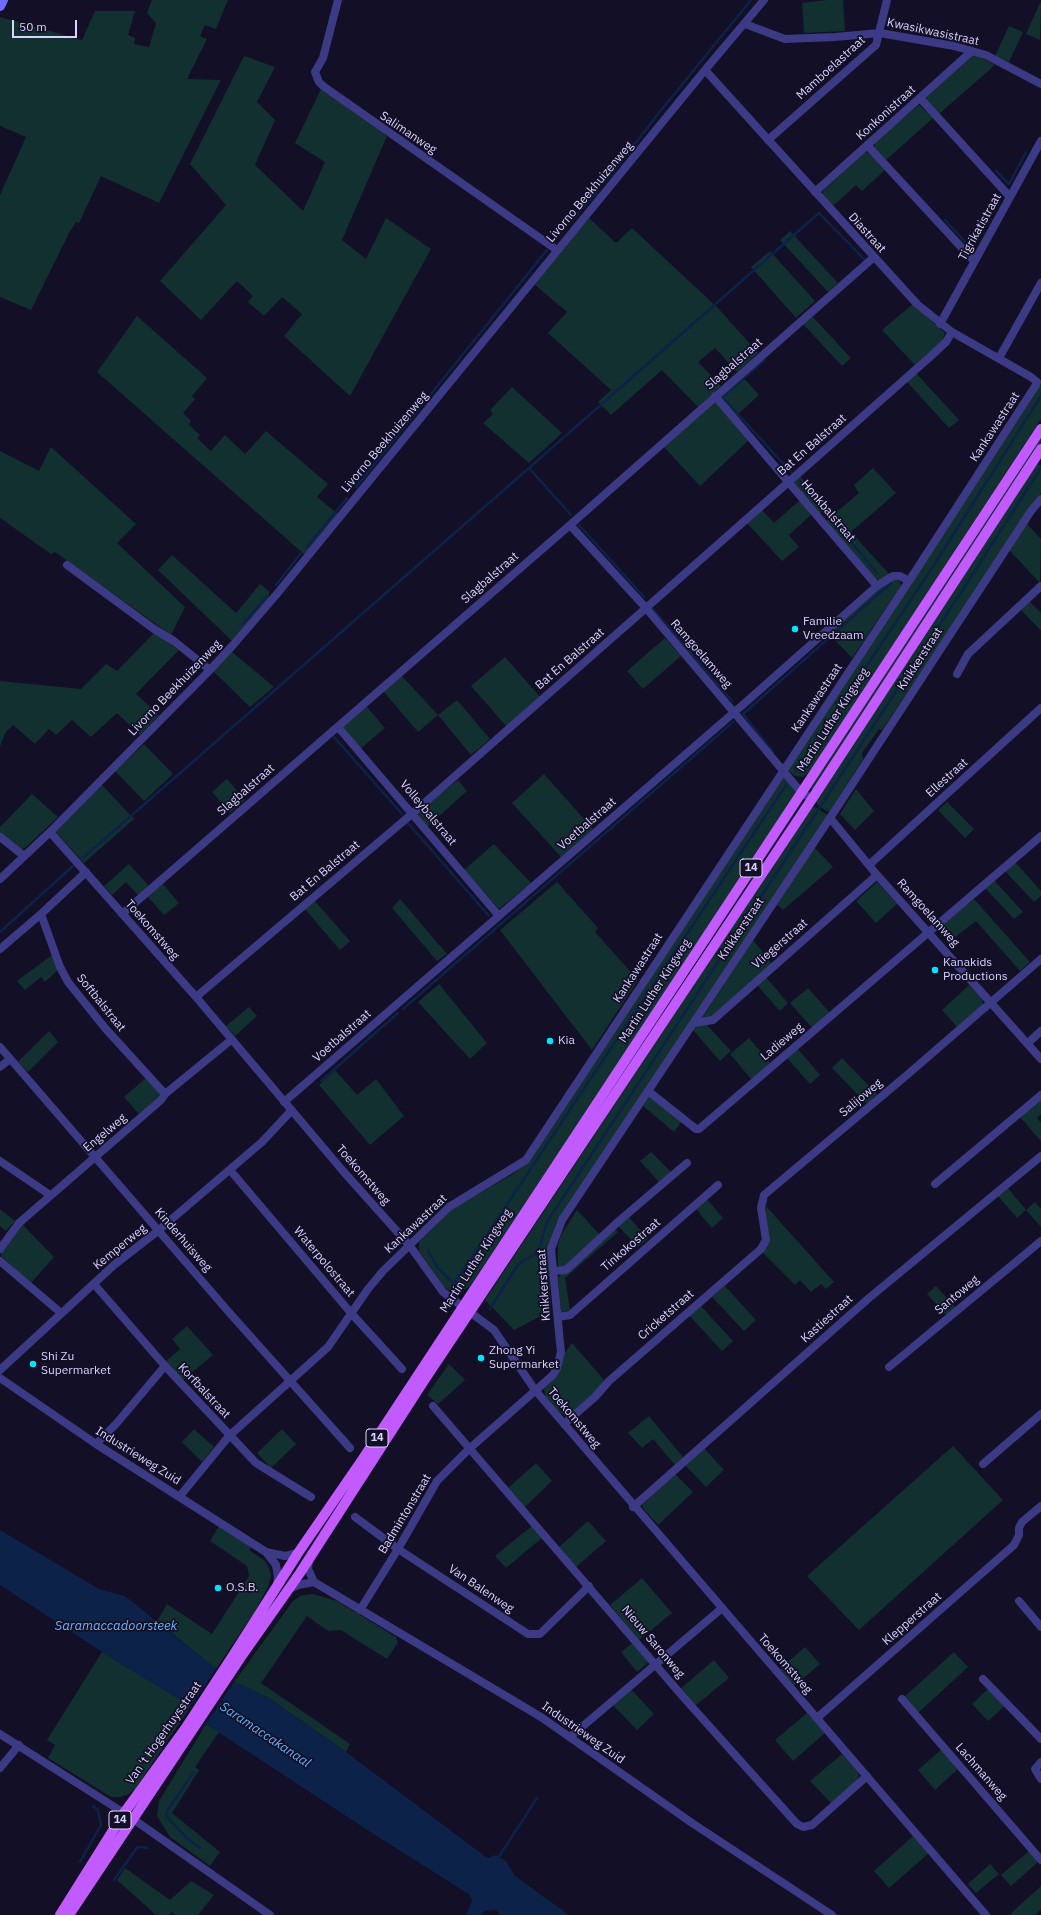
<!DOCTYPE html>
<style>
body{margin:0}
#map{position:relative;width:1041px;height:1915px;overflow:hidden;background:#130f26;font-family:"IBM Plex Sans",sans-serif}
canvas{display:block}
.scale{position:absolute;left:12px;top:20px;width:65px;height:18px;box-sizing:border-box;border:2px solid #d9d4ff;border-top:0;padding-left:5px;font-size:12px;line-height:14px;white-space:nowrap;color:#d9d4ff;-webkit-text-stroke:3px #130f26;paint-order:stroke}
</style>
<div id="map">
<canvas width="1041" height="1915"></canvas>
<div class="scale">50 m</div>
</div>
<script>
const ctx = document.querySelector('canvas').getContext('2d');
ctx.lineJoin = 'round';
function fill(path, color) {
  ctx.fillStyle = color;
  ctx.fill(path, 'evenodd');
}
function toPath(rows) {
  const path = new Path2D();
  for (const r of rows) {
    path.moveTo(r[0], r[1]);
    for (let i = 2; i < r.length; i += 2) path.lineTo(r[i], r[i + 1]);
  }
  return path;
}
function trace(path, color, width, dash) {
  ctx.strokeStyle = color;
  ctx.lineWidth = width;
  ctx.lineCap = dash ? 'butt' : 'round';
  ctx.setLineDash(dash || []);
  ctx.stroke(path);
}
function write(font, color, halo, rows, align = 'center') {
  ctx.font = font + ' "IBM Plex Sans",sans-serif';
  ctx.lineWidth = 3.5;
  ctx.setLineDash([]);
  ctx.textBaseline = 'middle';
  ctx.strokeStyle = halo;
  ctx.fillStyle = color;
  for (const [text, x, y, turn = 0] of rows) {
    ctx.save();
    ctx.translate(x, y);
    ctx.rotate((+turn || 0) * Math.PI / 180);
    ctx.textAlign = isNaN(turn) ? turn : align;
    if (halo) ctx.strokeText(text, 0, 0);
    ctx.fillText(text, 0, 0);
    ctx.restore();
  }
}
fill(toPath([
 [152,0,228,0,216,29,205,25,200,36,207,39,187,79,221,80,159,203,101,176,79,223,76,222,69,233,31,310,0,297,0,195,26,137,0,126,0,17,82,40,95,11,135,11,128,35,135,38,134,44,149,47,156,23,147,13],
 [827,0,843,0,845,31,804,33,802,3],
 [1040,3,1041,4,1040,40,1026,34],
 [1009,26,1023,32,1009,62,995,56],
 [975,54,995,65,939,114,926,99,927,97],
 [244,56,275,67,257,102,275,120,255,165,303,211,325,162,295,143,321,89,387,136,342,240,366,259,386,218,431,249,350,396,284,336,302,314,282,297,264,316,248,302,253,296,237,281,201,320,160,281,226,205,190,164],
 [919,105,933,118,886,160,874,147,876,141],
 [865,152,869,153,885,170,862,191,856,185,833,206,823,194,823,191],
 [589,218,616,243,632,228,718,308,758,353,737,372,715,348,698,362,721,386,698,407,662,370,611,415,598,402,611,390,548,333,567,312,534,284],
 [790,231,838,283,828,292,780,240],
 [770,251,815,301,796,318,751,267],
 [913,304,945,333,942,341,915,365,882,330],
 [137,316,207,378,192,396,195,399,183,413,191,421,189,425,200,435,197,438,211,451,225,435,245,454,266,431,328,484,317,497,338,514,305,555,97,372],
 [812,316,851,358,842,366,803,324],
 [916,373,959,420,949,428,907,382],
 [742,376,759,395,736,416,721,400,721,394],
 [1041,382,1041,419,811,770,803,777,795,776,789,771,789,766,946,530,1034,396],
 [512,387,562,433,529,463,483,423,493,414,490,410],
 [713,402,716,402,750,439,700,486,663,446],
 [1041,435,1041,445,814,789,811,789,810,788],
 [51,447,136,524,117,543,185,607,171,635,55,552,51,554,0,518,0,451,39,471],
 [1037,463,1041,466,1041,493,882,730,879,729,862,753,863,759,830,811,826,811,817,804,816,799],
 [873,468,896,493,851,532,890,575,881,581,874,578,826,521,859,493,854,485],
 [799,475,827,508,819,514,793,484,794,480],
 [801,499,813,513,789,535,799,547,782,561,747,523,762,510,774,523],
 [1027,524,1041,539,1040,583,1009,550],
 [172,555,236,613,260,584,269,591,269,598,232,641,158,570],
 [892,579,900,581,901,586,852,658,828,633],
 [1029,601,1041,613,1041,631,1020,609],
 [155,632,179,650,136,694,159,715,140,735,117,713,91,737,72,720,56,735,49,729,35,744,13,725,5,733,0,747,0,681,81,689,106,664,117,671],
 [665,638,681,656,643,689,627,671],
 [231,651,274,687,250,707,214,672],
 [505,657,541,698,507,727,471,686],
 [401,675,438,715,457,700,490,739,471,755,438,715,418,732,383,691],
 [366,706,385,728,360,749,343,727],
 [144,744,173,774,144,801,115,771],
 [544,774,593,829,561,857,512,803],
 [783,778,787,779,795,791,795,797,470,1286,461,1292,455,1293,445,1288,419,1251,419,1242,453,1208,513,1174,530,1161],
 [227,779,245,800,230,813,212,792],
 [458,780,467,791,427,827,419,816,419,811],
 [102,785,134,819,84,863,56,832,57,829],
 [856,789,874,811,855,830,840,814],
 [32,794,58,817,25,848,22,849,0,834,0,827],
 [947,802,974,829,965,838,938,810],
 [815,807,828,815,556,1223,548,1248,551,1311,514,1330,485,1300,811,808],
 [494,844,531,883,499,909,464,870],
 [814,847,833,867,783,910,777,905],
 [1015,862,1041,891,1041,896,1034,902,1005,871],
 [129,864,149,886,138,895,126,882,112,895,104,886],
 [994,880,1023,912,1014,919,985,888],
 [557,882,598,928,595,932,638,980,592,1050,500,930],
 [877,882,897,904,876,923,856,901],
 [162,883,179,903,164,915,147,896],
 [400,899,447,954,437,961,392,908],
 [974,899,1030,962,1020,971,976,921,950,941,941,931,940,927],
 [314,900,350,941,340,950,304,908],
 [753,940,772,964,712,1017,702,1018],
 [52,955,58,970,45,982,41,977,25,990,17,981],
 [765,976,788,1003,780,1011,756,984],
 [439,984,487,1043,470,1059,418,1002],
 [969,985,982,998,983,1005,957,1027,942,1010],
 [808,988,831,1014,813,1029,790,1003],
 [249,1007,257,1016,235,1036,226,1026],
 [706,1024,731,1051,720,1061,693,1030,696,1025],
 [49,1031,58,1042,28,1072,18,1062],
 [749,1038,771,1064,752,1080,730,1054],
 [798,1049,820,1075,810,1084,787,1058],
 [842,1058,877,1094,867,1104,832,1068],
 [335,1070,357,1095,376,1079,404,1116,370,1145,319,1085],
 [147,1077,159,1091,159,1094,157,1098,139,1114,124,1097],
 [650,1095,682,1121,674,1132,643,1106],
 [1039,1099,1041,1101,1041,1114,1037,1118,1041,1123,1041,1141,1019,1116],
 [651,1152,672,1173,659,1182,640,1161],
 [1007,1187,1026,1210,1035,1202,1041,1209,1041,1227,1026,1210,1017,1218,997,1195],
 [706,1198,723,1218,712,1228,695,1208],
 [765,1205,834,1282,826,1289,821,1284,811,1292,800,1280,795,1285,762,1252,769,1238],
 [0,1209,15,1221,6,1231,0,1226],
 [577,1210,600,1235,563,1268,558,1267,558,1245,561,1235],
 [628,1216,648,1239,638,1247,617,1225],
 [22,1224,54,1257,31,1283,1,1256,1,1251],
 [615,1229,618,1232,565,1278,570,1310,561,1312,558,1277],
 [725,1286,756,1320,744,1331,712,1297],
 [936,1286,956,1308,947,1316,927,1294],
 [700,1305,733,1341,722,1351,689,1315],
 [187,1326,213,1355,183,1380,165,1362,180,1349,172,1339],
 [572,1343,604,1380,595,1393,566,1417,557,1410,546,1397,544,1389,559,1373,565,1353],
 [449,1364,465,1380,438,1404,427,1395],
 [649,1416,683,1457,675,1465,653,1439,642,1448,628,1433],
 [194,1429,214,1447,202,1462,182,1442],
 [282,1429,296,1444,271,1468,257,1453],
 [953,1446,1003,1500,859,1630,807,1576],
 [704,1448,724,1470,706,1487,685,1465],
 [536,1463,552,1481,524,1508,507,1489],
 [675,1474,693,1492,658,1525,642,1507,643,1504],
 [588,1521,606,1541,576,1567,559,1547],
 [533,1525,543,1537,506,1568,495,1556],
 [219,1526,251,1547,249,1550,265,1561,269,1568,271,1576,268,1587,255,1611,216,1669,157,1621,167,1604,212,1634,249,1576,247,1566,210,1541],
 [642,1578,672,1613,639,1640,610,1605],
 [313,1594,337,1601,396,1637,398,1642,387,1659,341,1630,328,1631,307,1616,261,1683,350,1744,346,1752,269,1698,234,1682,293,1601,302,1595],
 [634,1642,650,1661,637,1672,621,1652],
 [805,1647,820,1664,794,1686,780,1669],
 [102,1652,191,1706,135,1789,129,1794,121,1797,111,1797,48,1758,55,1745,47,1740],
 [954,1652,968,1667,918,1713,904,1697],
 [714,1660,729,1678,695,1706,680,1689],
 [989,1688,1005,1706,988,1721,972,1704],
 [631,1689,654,1714,637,1730,613,1705],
 [807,1713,825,1733,793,1761,775,1740],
 [206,1724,219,1732,195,1767,199,1770,172,1813,220,1852,210,1866,170,1837,157,1816,159,1801],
 [942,1749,958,1769,935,1790,918,1770],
 [842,1754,858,1772,859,1776,857,1780,832,1804,810,1781],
 [913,1836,929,1853,889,1888,874,1871],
 [1029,1851,1038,1862,1011,1886,1001,1875],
 [990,1864,999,1874,976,1893,968,1884],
 [125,1868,170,1900,191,1881,214,1895,198,1915,175,1915,172,1912,169,1915,156,1915,117,1880],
 [1041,1886,1041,1909,1035,1915,1009,1915]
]), '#12302f');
fill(toPath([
 [0,1530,99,1589,125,1596,216,1669,191,1706,119,1663,0,1585],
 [234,1682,269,1698,346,1752,486,1857,489,1858,495,1855,506,1861,515,1876,569,1915,501,1915,496,1910,485,1911,480,1915,466,1915,472,1901,470,1895,372,1833,206,1724]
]), '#0c2248');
trace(toPath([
 [996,171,1009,184,1026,152],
 [606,181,658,114,751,0],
 [945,220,972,249,1001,197],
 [553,241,598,191],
 [765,360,722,397,791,472],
 [529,468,819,213,864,259],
 [800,481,877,573],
 [356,487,547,250],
 [579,525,644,597],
 [307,547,347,498],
 [276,585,301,553],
 [653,609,732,701],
 [243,624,267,596],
 [334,737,402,814],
 [773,752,743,714,891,583],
 [796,771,932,568,1041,396],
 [407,822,489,916],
 [84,857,529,468,571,515],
 [0,932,73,866],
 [403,1009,733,722],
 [321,1081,398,1013],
 [428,1250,438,1268,454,1284,786,785],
 [490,1309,515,1269,521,1262,538,1253,547,1222,960,594,1041,468],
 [194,1772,167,1811,166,1816,188,1839,200,1848],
 [498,1858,537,1798],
 [80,1862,101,1825,98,1810,93,1806],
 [114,1880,136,1849,138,1847,148,1848]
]), '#0c2248', 2.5);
trace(toPath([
 [338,0,323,58,315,72,319,82,323,86,557,250],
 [745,24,785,39,835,37,880,33,954,46,986,55,1041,84],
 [920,98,1010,197],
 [768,140,876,45,887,0],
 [867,145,974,261],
 [815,192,972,51],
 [940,324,1041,141],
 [999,358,1041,283],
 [715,396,877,586],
 [570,525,646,608,801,792,812,799],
 [67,565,154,629,174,641,210,670],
 [957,674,968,654,1041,586],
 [338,727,499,916],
 [830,818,877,875,1041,1059],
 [50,832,196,997,343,1171,410,1246,443,1292,494,1330,535,1390,986,1915],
 [0,837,24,856],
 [869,865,1041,708],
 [0,879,50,832,210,670,233,645,276,595,705,70,764,0],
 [41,914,60,967,68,982,105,1028,165,1094],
 [122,914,570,525,873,258],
 [0,949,41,914,86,872],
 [196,997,413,813,646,608,931,356,946,342,952,332],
 [694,1023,713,1020,877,875],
 [1028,1043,1041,1031],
 [0,1047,227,1310,350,1448],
 [0,1067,10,1059],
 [648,1091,696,1129,699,1129,1041,836],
 [284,1102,746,702,877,586,893,576,900,576,909,581],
 [0,1161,50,1195],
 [230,1170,351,1313,402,1369],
 [935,1184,1041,1095],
 [0,1249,19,1223,161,1100,165,1094,231,1040],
 [0,1261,61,1313],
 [554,1271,566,1270,620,1220,687,1163],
 [94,1284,165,1366,256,1463,311,1497],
 [558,1317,570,1315,718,1185],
 [889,1367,1041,1241],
 [0,1370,114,1265,159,1230,262,1142,291,1111],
 [0,1378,96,1444,266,1552,276,1565,278,1577,277,1586],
 [433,1406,684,1698,797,1824,803,1827,812,1825,867,1776],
 [564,1424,595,1397,609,1381,761,1249,766,1240,761,1208,764,1195,907,1075,1041,959],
 [96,1444,116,1424,165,1366],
 [983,1464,1041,1414],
 [180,1496,229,1436,328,1347,368,1289,383,1271,449,1207,526,1160,909,581,1036,385,1037,382,1031,377,952,332,917,304,705,70],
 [633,1507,869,1298,1041,1156],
 [355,1517,398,1549,528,1634,540,1634,589,1586],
 [266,1552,285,1556,298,1553],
 [309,1560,308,1569,314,1582,541,1717,692,1823,832,1915],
 [289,1589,298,1585,314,1582],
 [1019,1601,1041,1627],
 [360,1610,398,1549,437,1481,469,1449,553,1375,557,1368,561,1352,560,1343,551,1249,562,1220,830,818,1031,511,1041,499],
 [983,1679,1041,1739],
 [902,1699,1041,1860],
 [817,1718,1014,1545,1019,1535,1019,1528,1022,1522,1041,1506],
 [0,1734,124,1813],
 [570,1737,721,1609],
 [1041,1762,1035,1769,1041,1779],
 [0,1768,19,1745],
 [133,1819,270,1915]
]), '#3d3a85', 8);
trace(toPath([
 [0,6,3,0]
]), '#6f6bff', 10);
trace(toPath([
 [60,1915,124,1813,185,1729,234,1654,298,1553,362,1460,1041,429],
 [69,1915,241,1657,300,1573,425,1379,812,799,1041,449]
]), '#c25bff', 10);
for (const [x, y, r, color] of [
 [795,629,4,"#00e5ff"],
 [935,970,4,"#00e5ff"],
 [550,1041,4,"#00e5ff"],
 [481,1358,4,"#00e5ff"],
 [33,1364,4,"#00e5ff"],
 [218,1588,4,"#00e5ff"]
]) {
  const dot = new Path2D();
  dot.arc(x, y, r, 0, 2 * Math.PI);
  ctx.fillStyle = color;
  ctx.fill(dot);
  trace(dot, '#130f26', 1.5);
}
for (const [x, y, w] of [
 [751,868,22],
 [377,1438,22],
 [120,1820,22]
]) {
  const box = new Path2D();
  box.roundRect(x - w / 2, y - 9, w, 18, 3);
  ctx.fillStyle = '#130f26';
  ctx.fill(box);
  trace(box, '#d9d4ff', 1);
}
write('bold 11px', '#d9d4ff', null, [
 ["14",751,868],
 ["14",377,1438],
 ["14",120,1820]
]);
write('12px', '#d9d4ff', '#130f26', [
 ["Kwasikwasistraat",933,32,12],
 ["Mamboelastraat",831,68,-42],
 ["Konkonistraat",886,113,-42],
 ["Salimanweg",408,133,34],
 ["Livorno Beekhuizenweg",590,192,-50],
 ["Tigrikatistraat",980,227,-61],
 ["Diastraat",867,233,48],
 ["Slagbalstraat",734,364,-41],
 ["Kankawastraat",995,427,-57],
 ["Livorno Beekhuizenweg",385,442,-50],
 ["Bat En Balstraat",812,445,-41],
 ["Honkbalstraat",828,511,50],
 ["Slagbalstraat",490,578,-41],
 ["Ramgoelamweg",701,654,49],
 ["Bat En Balstraat",570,659,-41],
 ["Knikkerstraat",920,659,-57],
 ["Livorno Beekhuizenweg",175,688,-46],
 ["Kankawastraat",817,698,-56],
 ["Martin Luther Kingweg",833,720,-57],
 ["Ellestraat",947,778,-42],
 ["Slagbalstraat",246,790,-41],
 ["Volleybalstraat",428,813,50],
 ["Voetbalstraat",587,824,-41],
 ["Bat En Balstraat",325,871,-40],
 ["Ramgoelamweg",928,913,48],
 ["Knikkerstraat",741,929,-56],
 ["Toekomstweg",152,930,49],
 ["Vliegerstraat",780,944,-41],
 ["Kankawastraat",638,968,-57],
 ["Martin Luther Kingweg",655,991,-57],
 ["Softbalstraat",101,1003,51],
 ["Voetbalstraat",342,1036,-41],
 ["Ladieweg",782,1042,-40],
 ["Salijoweg",861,1098,-40],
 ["Engelweg",105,1133,-40],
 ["Toekomstweg",363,1175,49],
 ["Kankawastraat",416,1224,-43],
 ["Kinderhuisweg",183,1240,49],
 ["Tinkokostraat",631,1245,-41],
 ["Kemperweg",120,1247,-39],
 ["Martin Luther Kingweg",476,1261,-57],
 ["Waterpolostraat",324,1262,50],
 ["Knikkerstraat",544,1285,-94],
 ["Santoweg",957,1295,-40],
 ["Cricketstraat",666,1315,-41],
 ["Kastiestraat",827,1319,-42],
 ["Korfbalstraat",204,1391,47],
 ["Toekomstweg",574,1418,50],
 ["Industrieweg Zuid",138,1456,32],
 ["Badmintonstraat",405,1514,-59],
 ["Van Balenweg",481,1589,34],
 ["Klepperstraat",912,1619,-41],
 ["Nieuw Saronweg",653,1642,50],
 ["Toekomstweg",785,1664,49],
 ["Van 't Hogerhuysstraat",164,1733,-55],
 ["Industrieweg Zuid",583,1733,35],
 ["Lachmanweg",981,1772,49]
]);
write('12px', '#d9d4ff', '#130f26', [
 ["Familie",803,622],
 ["Vreedzaam",803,636],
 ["Kanakids",943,963],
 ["Productions",943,977],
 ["Kia",558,1041],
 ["Zhong Yi",489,1351],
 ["Supermarket",489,1365],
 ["Shi Zu",41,1357],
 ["Supermarket",41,1371],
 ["O.S.B.",226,1588]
], 'left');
write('italic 13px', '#62b6ff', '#130f26', [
 ["Saramaccadoorsteek",116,1626],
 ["Saramaccakanaal",265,1735,34]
]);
</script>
